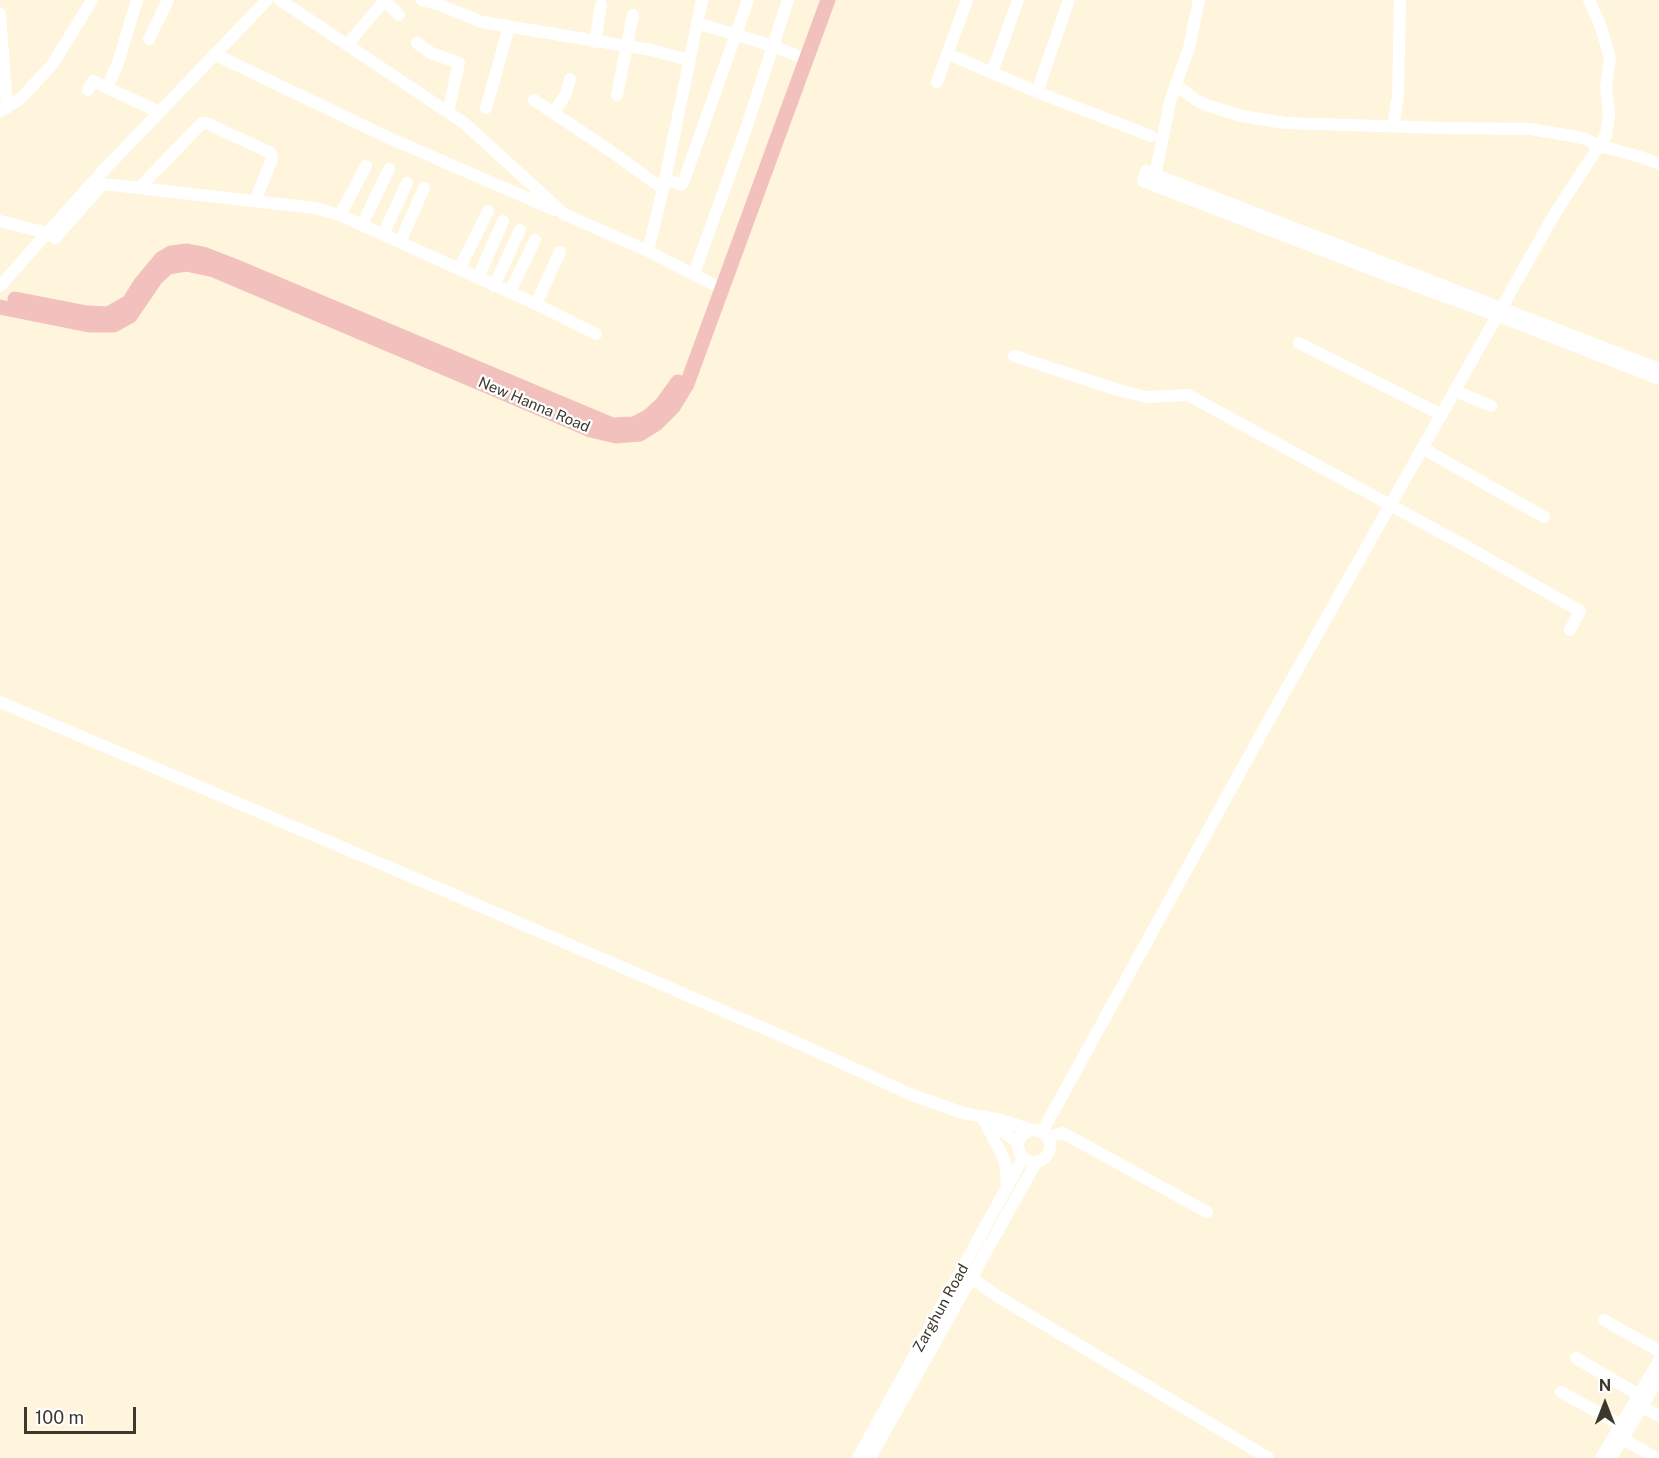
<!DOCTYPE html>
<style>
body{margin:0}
#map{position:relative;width:1659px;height:1458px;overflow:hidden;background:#fef5dc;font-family:"Public Sans",sans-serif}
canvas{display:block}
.north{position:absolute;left:1575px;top:1374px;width:60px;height:60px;-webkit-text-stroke:4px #fff;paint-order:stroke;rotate:0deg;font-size:16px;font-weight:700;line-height:24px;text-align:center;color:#3c382e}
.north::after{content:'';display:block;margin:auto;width:21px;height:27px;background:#3c382e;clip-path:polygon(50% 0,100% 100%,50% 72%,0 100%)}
.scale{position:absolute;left:24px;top:1407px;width:112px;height:27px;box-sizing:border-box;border:3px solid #3c382e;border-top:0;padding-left:8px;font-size:18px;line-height:21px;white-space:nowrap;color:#3c382e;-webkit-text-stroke:4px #fff;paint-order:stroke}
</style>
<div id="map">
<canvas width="1659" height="1458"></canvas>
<div class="north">N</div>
<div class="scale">100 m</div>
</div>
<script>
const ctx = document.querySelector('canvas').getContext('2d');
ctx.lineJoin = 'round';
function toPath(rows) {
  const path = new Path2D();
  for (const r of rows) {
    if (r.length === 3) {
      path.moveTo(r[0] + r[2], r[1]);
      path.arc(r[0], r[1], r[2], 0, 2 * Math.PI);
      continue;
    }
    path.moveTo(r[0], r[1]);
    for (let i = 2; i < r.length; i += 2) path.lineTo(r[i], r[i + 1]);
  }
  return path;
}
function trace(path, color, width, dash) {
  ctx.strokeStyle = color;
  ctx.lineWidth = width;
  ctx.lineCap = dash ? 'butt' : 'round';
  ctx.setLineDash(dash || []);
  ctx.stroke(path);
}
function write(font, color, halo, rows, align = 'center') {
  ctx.font = font + ' "Public Sans",sans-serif';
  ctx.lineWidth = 4.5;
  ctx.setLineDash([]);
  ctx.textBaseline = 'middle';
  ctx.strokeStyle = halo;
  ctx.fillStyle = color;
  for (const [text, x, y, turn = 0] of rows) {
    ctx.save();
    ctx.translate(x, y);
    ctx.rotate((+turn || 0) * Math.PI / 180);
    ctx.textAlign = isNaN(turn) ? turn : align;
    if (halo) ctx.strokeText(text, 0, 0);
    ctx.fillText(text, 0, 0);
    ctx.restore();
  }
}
trace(toPath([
 [280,0,464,123,564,214,648,251,722,289],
 [384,0,399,15],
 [422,0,440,5,482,22,651,50,689,60],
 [0,14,7,108],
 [697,23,773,46,805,59],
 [149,39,168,0],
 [595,42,601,5],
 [417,43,431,53,459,63,448,112],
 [347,45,385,0],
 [214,54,389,138,555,210],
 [948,54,1037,92,1151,136],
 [992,73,1018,0],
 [937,82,967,0],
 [1176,85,1196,100,1209,106,1242,116,1285,123,1444,128,1531,129,1583,138,1600,146,1641,157,1659,164],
 [107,87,118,63,137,0],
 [88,90,93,81,159,112],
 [1037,92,1069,0],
 [617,95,633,15],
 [534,100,609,150,663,189],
 [486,108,509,27],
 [0,111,20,99,52,65,92,0],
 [553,113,566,94,570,79],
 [1393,126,1398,97,1400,0],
 [1155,175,1171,98,1189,48,1199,0],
 [665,179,681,185,683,183,748,0],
 [139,188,202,123,206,123,271,153,272,159,255,201],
 [340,215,366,166],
 [0,221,47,233,55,238,103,184,315,208,340,215,536,304,596,334],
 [362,225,389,169],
 [383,235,407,183],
 [400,242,424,188],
 [648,251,663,189,702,0],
 [459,269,488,211],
 [694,274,746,129,788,0],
 [478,278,503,221],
 [0,286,101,173,267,0],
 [494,286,520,230],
 [510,292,535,240],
 [536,304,560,252],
 [1299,343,1442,415],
 [1014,356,1121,391,1147,397,1188,395,1471,549,1580,611,1570,630],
 [1659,369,1146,171,1143,181,1148,183,1389,276,1501,317,1659,379],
 [1455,391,1491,406],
 [1422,448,1544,517],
 [0,702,445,891,798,1043,912,1095,963,1113,1001,1120,1032,1130],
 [984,1120,1005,1161,1007,1184],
 [987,1121,998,1127,1018,1143],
 [1034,1146,16],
 [1042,1132,1270,718,1554,215,1606,135,1609,116,1606,87,1610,58,1600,24,1589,0],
 [1047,1137,1063,1133,1207,1212],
 [962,1271,997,1296,1268,1458],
 [1604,1320,1659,1351],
 [1576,1358,1639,1395],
 [1561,1392,1626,1428],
 [1635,1403,1659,1416],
 [1616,1435,1656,1458],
 [858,1458,1023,1158],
 [870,1458,1037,1161],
 [1601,1458,1659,1361],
 [1611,1458,1659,1378]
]), '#fff', 12);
trace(toPath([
 [15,299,87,313,108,314,129,302,141,283,161,259,171,253,187,251,203,254,234,266,612,425,634,424,649,416,662,404,678,382],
 [0,307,89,325,114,325,130,316,156,278,168,267,186,264,214,270,591,430,616,436,640,434,656,424,673,407,687,384,828,0]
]), '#f2c1bd', 15);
write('15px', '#3c382e', '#fff', [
 ["New Hanna Road",534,405,23],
 ["Zarghun Road",941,1308,-61]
]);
</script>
